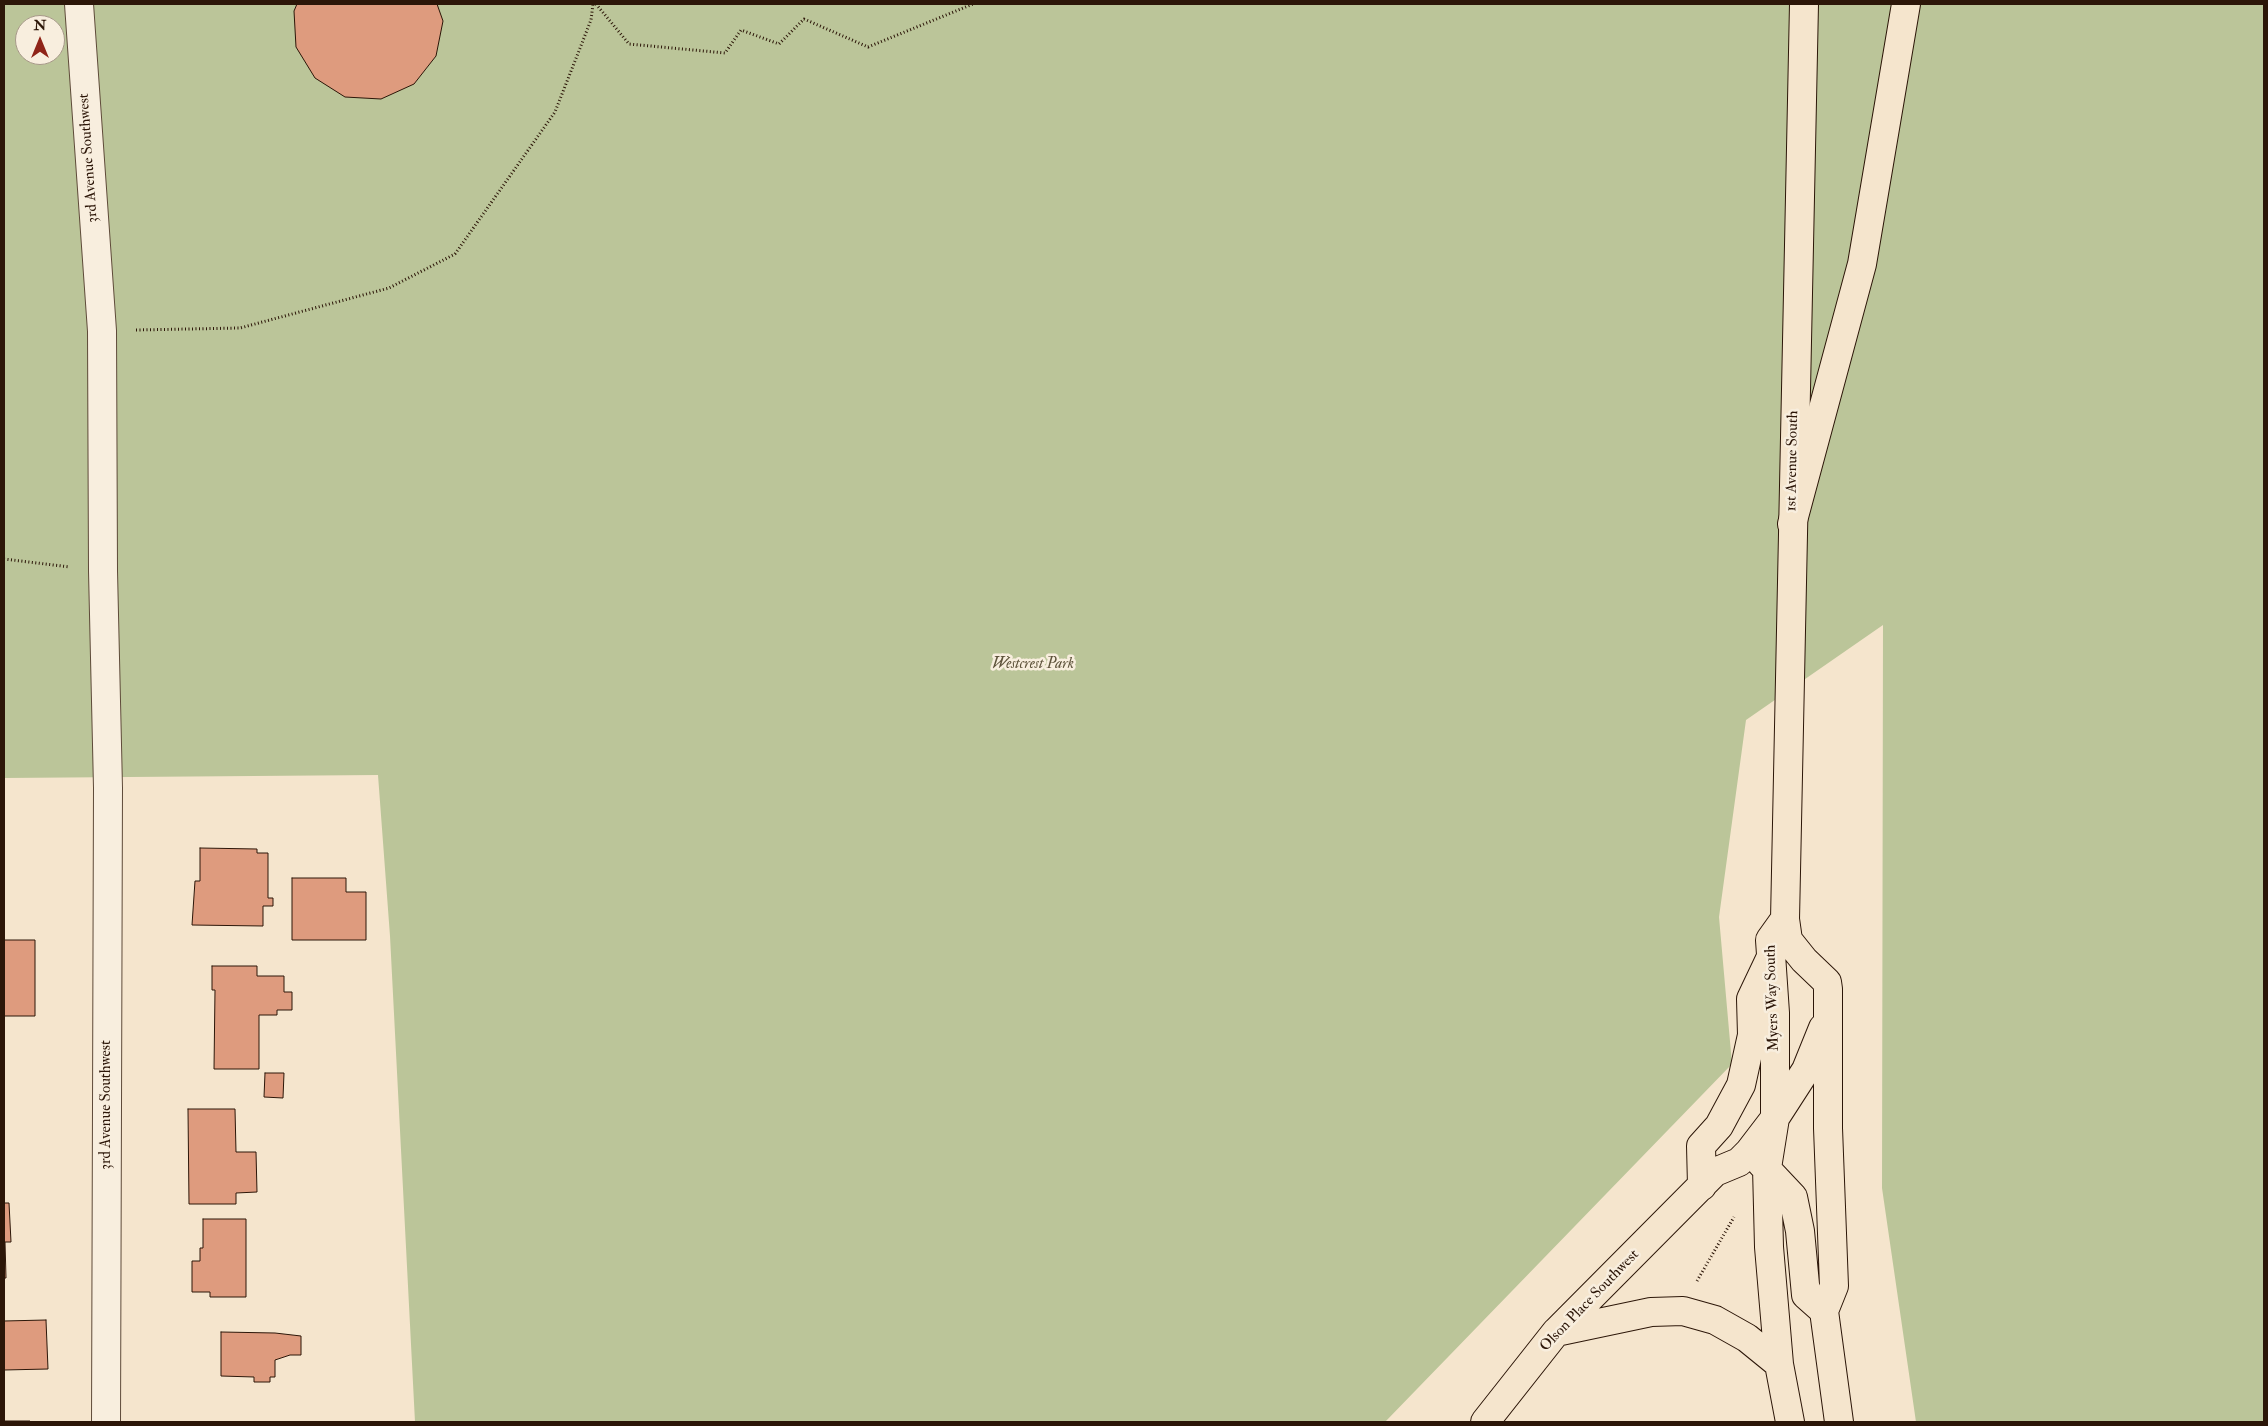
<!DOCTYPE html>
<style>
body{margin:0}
#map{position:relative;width:2268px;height:1426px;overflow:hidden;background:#f5e5cd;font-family:"IM FELL Double Pica",serif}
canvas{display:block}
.frame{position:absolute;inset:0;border:5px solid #2c1608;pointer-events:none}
.north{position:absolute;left:15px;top:15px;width:50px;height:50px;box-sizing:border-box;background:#f8eede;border:1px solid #a69888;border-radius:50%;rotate:0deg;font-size:14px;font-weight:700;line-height:20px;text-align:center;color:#2c1608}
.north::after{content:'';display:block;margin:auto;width:18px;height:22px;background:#8f2418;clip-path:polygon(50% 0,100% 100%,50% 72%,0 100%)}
</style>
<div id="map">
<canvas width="2268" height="1426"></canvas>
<div class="frame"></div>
<div class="north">N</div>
</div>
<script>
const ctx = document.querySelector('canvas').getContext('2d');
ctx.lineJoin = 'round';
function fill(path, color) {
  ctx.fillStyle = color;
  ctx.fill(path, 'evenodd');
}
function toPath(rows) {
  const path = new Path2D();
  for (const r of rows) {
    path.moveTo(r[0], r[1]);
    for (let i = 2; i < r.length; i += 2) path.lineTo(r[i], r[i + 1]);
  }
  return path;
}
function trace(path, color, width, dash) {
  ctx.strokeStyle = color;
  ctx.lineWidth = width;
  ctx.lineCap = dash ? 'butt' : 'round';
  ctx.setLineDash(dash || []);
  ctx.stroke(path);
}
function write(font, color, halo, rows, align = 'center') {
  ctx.font = font + ' "IM FELL Double Pica",serif';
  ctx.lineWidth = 5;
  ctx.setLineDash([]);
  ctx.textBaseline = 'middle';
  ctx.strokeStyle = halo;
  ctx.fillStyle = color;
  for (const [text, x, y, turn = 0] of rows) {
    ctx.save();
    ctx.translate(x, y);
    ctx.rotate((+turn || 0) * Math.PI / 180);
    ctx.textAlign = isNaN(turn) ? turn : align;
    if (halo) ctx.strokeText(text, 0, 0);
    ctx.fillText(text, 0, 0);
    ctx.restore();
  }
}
fill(toPath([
 [4,4,2264,4,2264,1422,1916,1422,1882,1188,1883,625,1746,720,1719,917,1732,1064,1385,1422,415,1422,390,936,378,775,4,778],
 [25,25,55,25,55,55,25,55]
]), '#bbc599');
const building = toPath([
 [297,4,437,4,443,21,436,56,414,84,381,99,345,97,315,78,296,47,294,11,297,4],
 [200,848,257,849,257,853,268,853,268,898,273,898,273,906,263,906,263,926,192,925,195,881,200,881,200,848],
 [292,878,346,878,346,892,366,892,366,940,292,940,292,878],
 [4,940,35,940,35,1016,4,1016,4,940],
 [212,966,257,966,257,976,284,976,284,992,292,992,292,1010,277,1010,277,1015,259,1015,259,1069,214,1069,215,990,212,990,212,966],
 [265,1073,284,1073,283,1098,264,1097,265,1073],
 [188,1109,235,1109,236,1152,256,1152,257,1192,236,1193,236,1204,189,1204,188,1109],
 [4,1203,9,1203,11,1242,5,1242,6,1278,4,1278,4,1203],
 [203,1219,246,1219,246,1297,210,1297,210,1292,192,1292,192,1261,200,1261,200,1248,203,1248,203,1219],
 [46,1320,48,1369,4,1370,4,1321,46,1320],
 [221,1332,275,1333,301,1336,301,1355,290,1355,275,1360,275,1377,270,1377,270,1382,254,1382,254,1377,221,1376,221,1332],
 [4,1421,30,1421,30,1422,4,1422,4,1421]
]);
fill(building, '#de9b7e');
trace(building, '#2c1608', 1);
const minor = toPath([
 [79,4,102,331,103,571,108,788,106,1422]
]);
const major = toPath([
 [1804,4,1785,919,1788,940,1804,960,1827,982,1828,989,1828,1128,1834,1286,1824,1311,1839,1422],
 [1785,919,1770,940,1775,1013,1775,1118,1767,1168,1769,1247,1779,1364,1790,1422],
 [1761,1163,1793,1197,1800,1231,1806,1295,1824,1311],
 [1702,1186,1701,1146,1719,1126,1741,1085,1752,1035,1751,999,1770,959],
 [1556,1332,1651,1312,1683,1311,1715,1320,1747,1338,1779,1364],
 [1485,1422,1556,1332,1715,1172,1739,1162,1749,1152,1775,1118,1806,1070,1823,1028]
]);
const highway = toPath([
 [1792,524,1862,264,1906,4]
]);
trace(minor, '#5e4a39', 30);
trace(major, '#2c1608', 30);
trace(highway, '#2c1608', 30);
trace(toPath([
 [596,4,629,44,725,53,741,30,779,44,804,19,868,47,973,4],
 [136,330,240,328,389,288,455,254,555,112,591,20,593,4],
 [4,559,70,567],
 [1697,1281,1734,1217]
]), '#2c1608', 3, [1, 2.5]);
trace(minor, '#f8eede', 28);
trace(major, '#f5e5cd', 28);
trace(highway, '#f5e5cd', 28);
write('15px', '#2c1608', '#f8eede', [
 ["3rd Avenue Southwest",89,158,-94],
 ["1st Avenue South",1793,461,-89],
 ["Myers Way South",1773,998,-92],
 ["3rd Avenue Southwest",107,1105,-90],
 ["Olson Place Southwest",1590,1301,-46]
]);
write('italic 15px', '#5e533b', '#f8eede', [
 ["Westcrest Park",1033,665]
]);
</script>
